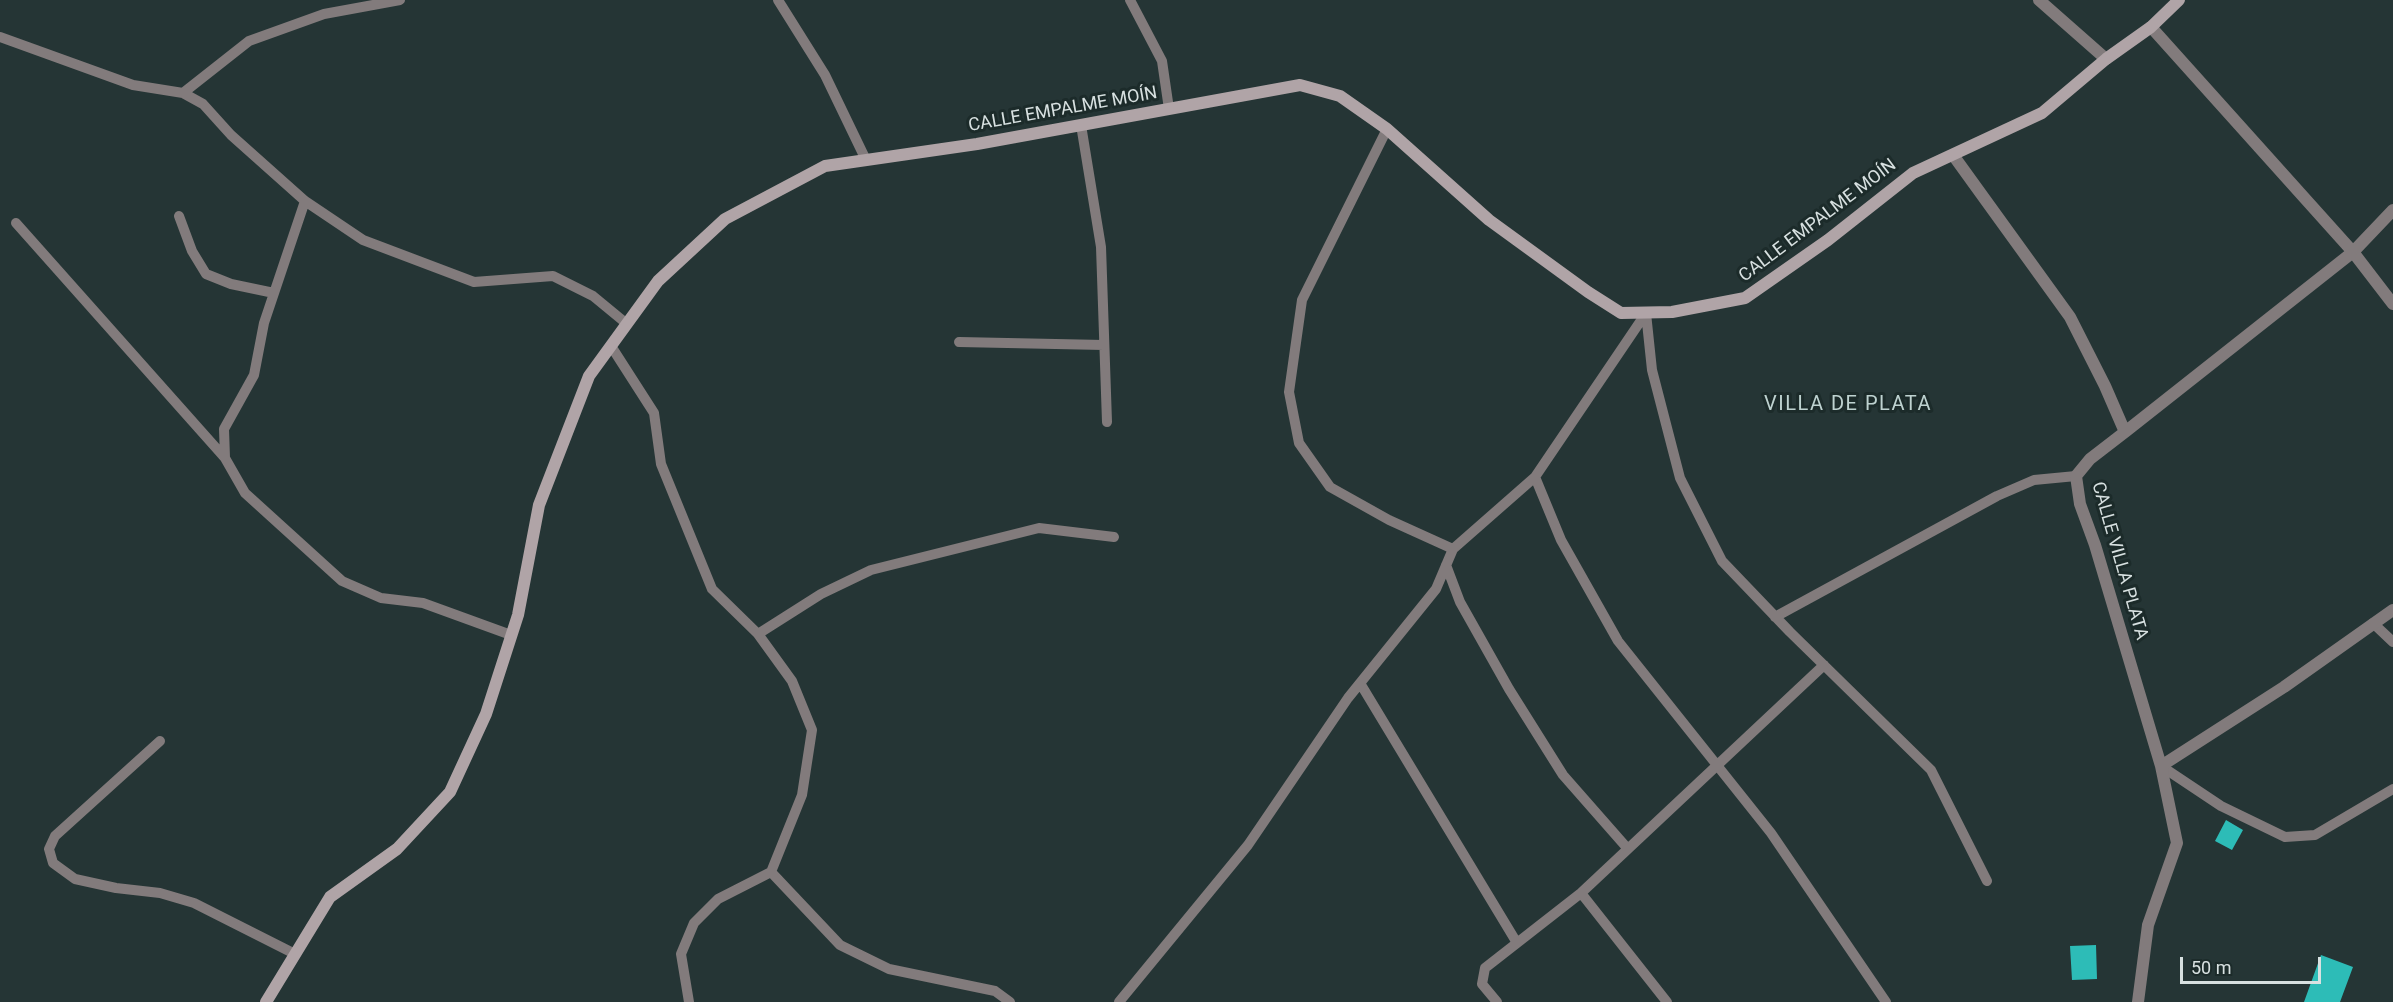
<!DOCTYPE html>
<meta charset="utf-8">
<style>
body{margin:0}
#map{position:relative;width:2393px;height:1002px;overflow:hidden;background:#253535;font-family:Roboto,sans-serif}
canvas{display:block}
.scale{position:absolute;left:2180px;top:957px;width:141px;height:27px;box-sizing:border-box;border:3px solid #d8e1e1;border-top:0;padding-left:8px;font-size:18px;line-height:21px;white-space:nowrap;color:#d8e1e1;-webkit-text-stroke:4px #1c2b2a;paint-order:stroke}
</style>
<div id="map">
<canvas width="2393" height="1002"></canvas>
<div class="scale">50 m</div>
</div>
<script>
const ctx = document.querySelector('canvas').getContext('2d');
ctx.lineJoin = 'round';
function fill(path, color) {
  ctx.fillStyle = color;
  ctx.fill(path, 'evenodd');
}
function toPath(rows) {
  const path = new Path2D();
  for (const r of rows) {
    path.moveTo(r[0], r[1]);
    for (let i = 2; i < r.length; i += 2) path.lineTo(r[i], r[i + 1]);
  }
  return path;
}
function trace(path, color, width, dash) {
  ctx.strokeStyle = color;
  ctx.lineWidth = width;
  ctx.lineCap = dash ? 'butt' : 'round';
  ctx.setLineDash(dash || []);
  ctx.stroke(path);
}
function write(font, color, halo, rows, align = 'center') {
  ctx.font = font + ' Roboto,sans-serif';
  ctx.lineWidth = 6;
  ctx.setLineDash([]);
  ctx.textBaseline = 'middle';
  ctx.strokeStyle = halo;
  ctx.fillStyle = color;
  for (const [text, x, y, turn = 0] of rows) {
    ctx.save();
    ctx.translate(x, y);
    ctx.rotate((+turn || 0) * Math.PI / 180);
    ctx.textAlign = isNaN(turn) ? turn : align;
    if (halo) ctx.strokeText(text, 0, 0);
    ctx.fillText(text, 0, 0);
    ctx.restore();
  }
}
fill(toPath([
 [2226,820,2243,830,2232,850,2215,841],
 [2096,945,2097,979,2072,980,2070,946],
 [2321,955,2353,967,2340,1002,2304,1002]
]), '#2dbcb7');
trace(toPath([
 [778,0,825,75,866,160],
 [1130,0,1162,61,1169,109],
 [0,37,133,85,183,93,203,104,231,135,305,201,363,240,474,282,553,276,593,296,627,324],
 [183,93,249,41,324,14,400,0],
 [1081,125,1101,247,1107,422],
 [1387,129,1302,300,1289,392,1299,443,1330,487,1389,520,1453,549],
 [305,201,264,323,254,375,224,429,225,458,245,493,342,581,381,598,423,603,511,635],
 [179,216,192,251,206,274,231,284,274,293],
 [16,223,225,458],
 [1646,313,1652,370,1680,478,1722,561,1790,632,1931,770,1987,881],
 [959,342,1104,345],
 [611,346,654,413,661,464,712,589,758,634,792,681,812,730,802,795,771,872,840,945,889,969,995,991,1010,1002],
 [1535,477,1561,540,1618,641,1771,833,1886,1002],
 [1446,565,1460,602,1509,689,1563,775,1628,849],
 [1775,617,1997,496,2034,480,2076,476],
 [2373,623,2393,642],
 [758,634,821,594,871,570,1039,528,1114,537],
 [1360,683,1517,943],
 [160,741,55,836,49,849,53,863,75,879,116,888,160,893,194,903,295,954],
 [2161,766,2221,806,2285,837,2315,835,2393,789],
 [1581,893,1667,1002],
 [689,1002,681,954,694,923,718,899,771,872],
 [1119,1002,1248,845,1348,698,1436,589,1453,549,1535,477,1646,313],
 [1497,1002,1482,984,1485,968,1581,893,1824,665]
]), '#827b7c', 10);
trace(toPath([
 [2039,0,2106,59],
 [2151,27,2353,252,2393,304],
 [1953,155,2070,317,2105,386,2125,432,2090,459,2076,476,2080,504,2095,545,2161,766,2177,843,2148,925,2138,1002],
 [2125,432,2353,252,2393,210],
 [2161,766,2284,687,2393,610]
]), '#827b7c', 12);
trace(toPath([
 [266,1002,330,897,397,849,450,792,486,714,518,615,539,505,589,376,658,281,725,219,825,166,977,144,1300,85,1340,96,1387,129,1489,220,1588,292,1621,313,1672,312,1745,298,1828,240,1913,173,2042,113,2106,59,2151,27,2179,0]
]), '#b0a4a7', 12);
write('18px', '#d8e1e1', '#1c2b2a', [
 ["CALLE EMPALME MOÍN",1063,110,-10],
 ["CALLE EMPALME MOÍN",1818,221,-37],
 ["CALLE VILLA PLATA",2119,561,74]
]);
ctx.letterSpacing = '1.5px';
write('20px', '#bed2d0', '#1c2b2a', [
 ["VILLA DE PLATA",1848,405]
]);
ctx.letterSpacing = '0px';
</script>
